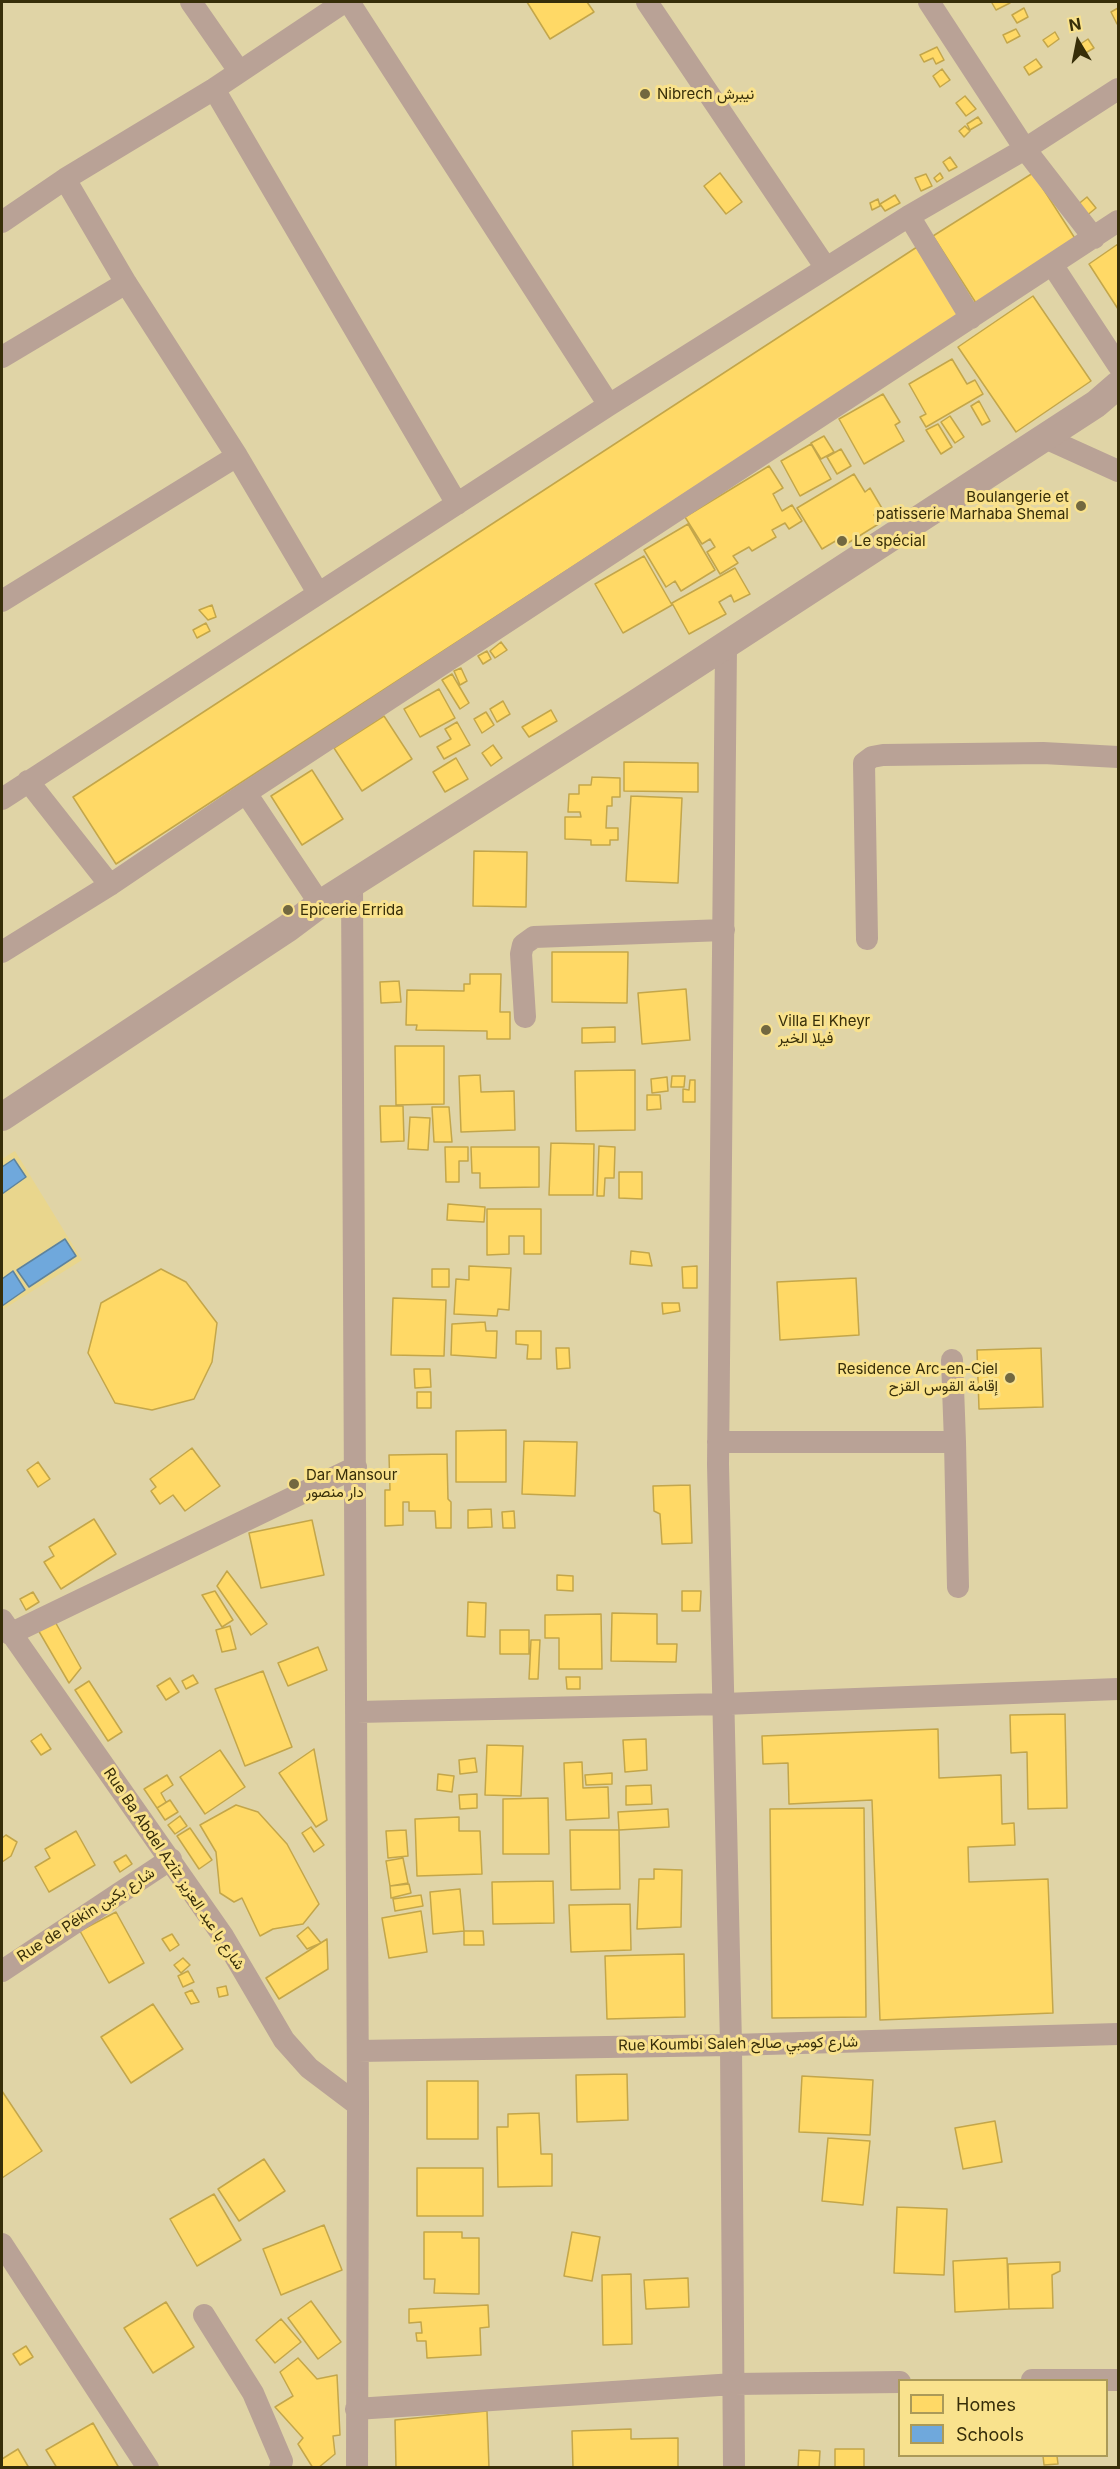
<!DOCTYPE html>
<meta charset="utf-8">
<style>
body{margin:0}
#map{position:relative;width:1120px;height:2469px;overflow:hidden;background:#e0d4a6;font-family:Inter,sans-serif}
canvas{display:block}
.frame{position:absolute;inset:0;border:3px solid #372e09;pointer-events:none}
.legend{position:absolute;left:898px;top:2379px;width:210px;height:78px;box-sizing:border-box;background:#f9e28d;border:2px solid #ab9a58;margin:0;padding:8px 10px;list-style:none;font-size:18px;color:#372e09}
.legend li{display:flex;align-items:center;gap:12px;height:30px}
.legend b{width:30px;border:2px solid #ab9a58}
.north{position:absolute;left:1048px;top:12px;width:60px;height:60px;-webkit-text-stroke:4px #f9e28d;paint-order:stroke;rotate:350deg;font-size:16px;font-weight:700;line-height:24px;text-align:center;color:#372e09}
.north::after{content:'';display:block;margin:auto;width:21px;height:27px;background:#372e09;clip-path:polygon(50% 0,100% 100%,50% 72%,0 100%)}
</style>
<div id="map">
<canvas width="1120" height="2469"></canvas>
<div class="frame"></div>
<ul class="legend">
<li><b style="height:16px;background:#ffd966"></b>Homes</li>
<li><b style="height:16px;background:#6fa8dc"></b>Schools</li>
</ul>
<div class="north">N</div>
</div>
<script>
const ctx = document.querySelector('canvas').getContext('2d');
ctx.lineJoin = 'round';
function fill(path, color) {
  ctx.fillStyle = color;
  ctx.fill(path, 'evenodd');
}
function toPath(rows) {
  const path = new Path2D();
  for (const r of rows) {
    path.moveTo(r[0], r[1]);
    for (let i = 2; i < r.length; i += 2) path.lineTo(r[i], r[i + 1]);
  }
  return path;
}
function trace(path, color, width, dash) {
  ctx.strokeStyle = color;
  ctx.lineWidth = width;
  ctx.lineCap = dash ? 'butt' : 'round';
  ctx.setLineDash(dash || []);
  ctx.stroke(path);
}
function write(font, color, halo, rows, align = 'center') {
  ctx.font = font + ' Inter,Vazirmatn,sans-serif';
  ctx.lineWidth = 6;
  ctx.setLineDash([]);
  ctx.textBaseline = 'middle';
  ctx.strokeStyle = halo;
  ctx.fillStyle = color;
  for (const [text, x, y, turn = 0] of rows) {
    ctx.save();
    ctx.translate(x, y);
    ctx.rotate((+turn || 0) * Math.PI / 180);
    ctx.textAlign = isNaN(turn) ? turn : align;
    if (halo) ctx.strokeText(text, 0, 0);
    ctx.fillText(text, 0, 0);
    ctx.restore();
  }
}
fill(toPath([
 [15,1151,82,1260,2,1310,2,1159]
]), '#e9d68d');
const homes = toPath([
 [527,2,587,2,594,12,550,39,527,2],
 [993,2,1009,2,1010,3,996,10,992,3,993,2],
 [1024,8,1028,17,1017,23,1012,15,1024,8],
 [1118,8,1118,24,1117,24,1111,12,1118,8],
 [1016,29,1020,36,1007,43,1003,35,1016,29],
 [1055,32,1059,39,1048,47,1043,40,1055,32],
 [1088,39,1094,48,1082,55,1076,47,1088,39],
 [937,47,944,60,936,64,933,58,924,62,920,55,937,47],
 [1036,59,1042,67,1029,75,1024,67,1036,59],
 [942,69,950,80,940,87,933,76,942,69],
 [965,96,976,109,966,116,956,103,965,96],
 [978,117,982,123,970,130,967,124,978,117],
 [965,126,970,131,964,137,959,131,965,126],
 [950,157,957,167,949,171,943,162,950,157],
 [720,173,742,202,726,214,704,186,720,173],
 [940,173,943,178,937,182,934,178,940,173],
 [1033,173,1076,240,976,303,933,236,1033,173],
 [926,174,932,186,921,191,915,178,926,174],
 [895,195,900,203,885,211,880,204,895,195],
 [1087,197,1096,208,1085,217,1076,206,1087,197],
 [878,199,880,206,872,210,870,203,878,199],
 [1118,244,1118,309,1089,264,1118,244],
 [917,247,961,314,116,864,73,797,917,247],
 [1033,296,1091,381,1016,432,958,347,1033,296],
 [952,359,967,384,975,380,983,394,926,427,920,417,926,414,909,384,952,359],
 [883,394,900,422,895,425,904,441,864,464,839,419,883,394],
 [979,401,990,421,982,425,971,406,979,401],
 [950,416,964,437,955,443,941,422,950,416],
 [938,424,952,447,941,454,926,430,938,424],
 [824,436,834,452,821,459,811,443,824,436],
 [811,444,831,479,800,496,781,461,811,444],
 [841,449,851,466,837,474,827,457,841,449],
 [769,466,783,488,773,494,782,511,792,505,802,521,789,529,785,523,772,530,776,537,752,551,749,547,733,556,738,563,720,574,707,552,715,547,710,539,702,544,685,517,769,466],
 [854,474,865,492,870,488,883,510,874,515,880,523,848,543,844,536,822,549,797,508,854,474],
 [688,524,715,570,681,591,675,581,666,587,644,550,688,524],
 [644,556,672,605,623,633,595,584,644,556],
 [735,568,750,594,734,602,731,595,719,602,726,614,689,634,672,603,735,568],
 [212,605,216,617,208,620,199,610,212,605],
 [206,623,210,631,197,638,193,630,206,623],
 [501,642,507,650,495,658,490,651,501,642],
 [487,651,491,659,483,664,478,656,487,651],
 [461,668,467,681,460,685,454,671,461,668],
 [452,674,469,703,460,709,442,680,452,674],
 [439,689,455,718,420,737,404,709,439,689],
 [503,701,510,714,497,722,490,709,503,701],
 [551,710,557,721,529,737,522,727,551,710],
 [486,712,494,725,482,733,474,719,486,712],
 [384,716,412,759,362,791,334,748,384,716],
 [457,722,470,745,444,759,437,747,451,739,445,729,457,722],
 [493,745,502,758,491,766,482,753,493,745],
 [456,758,468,779,445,792,433,772,456,758],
 [624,762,698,763,698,792,624,791,624,762],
 [312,770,343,819,302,845,271,796,312,770],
 [592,777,620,778,620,797,612,797,612,806,607,806,606,828,618,828,618,840,610,840,610,845,591,845,591,840,565,839,565,817,581,817,580,812,568,812,569,794,579,794,579,785,591,785,592,777],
 [631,796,682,798,678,883,626,881,631,796],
 [474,851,527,852,526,907,473,906,474,851],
 [552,952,628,952,627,1003,552,1002,552,952],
 [470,974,501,974,500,1012,510,1012,510,1039,487,1039,487,1031,416,1030,417,1025,406,1025,407,990,464,991,464,984,470,984,470,974],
 [399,981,401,1002,381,1003,380,982,399,981],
 [686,989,690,1040,642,1044,638,993,686,989],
 [615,1027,615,1042,582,1043,582,1028,615,1027],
 [395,1046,444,1046,444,1104,396,1105,395,1046],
 [635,1070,635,1130,576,1131,575,1071,635,1070],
 [480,1075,481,1092,514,1091,515,1130,461,1132,459,1076,480,1075],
 [672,1076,685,1076,684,1087,671,1087,672,1076],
 [667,1077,668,1091,652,1093,651,1079,667,1077],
 [690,1080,695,1080,695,1102,683,1102,683,1089,689,1090,690,1080],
 [647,1095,660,1095,661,1109,647,1110,647,1095],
 [380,1106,403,1106,404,1141,381,1142,380,1106],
 [432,1107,449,1107,452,1142,434,1142,432,1107],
 [410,1117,430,1118,428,1150,408,1149,410,1117],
 [551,1143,594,1144,593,1195,549,1195,551,1143],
 [599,1146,615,1147,614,1178,605,1178,604,1196,597,1196,599,1146],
 [445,1147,468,1147,468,1161,459,1161,459,1182,446,1182,445,1147],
 [471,1147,539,1147,539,1187,480,1188,480,1173,472,1173,471,1147],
 [619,1172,642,1172,642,1199,619,1198,619,1172],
 [448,1204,485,1207,484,1222,447,1220,448,1204],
 [487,1209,541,1209,541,1254,524,1254,524,1236,509,1236,509,1254,487,1255,487,1209],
 [631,1251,649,1253,652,1266,630,1264,631,1251],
 [469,1266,511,1268,509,1310,498,1309,497,1316,454,1314,456,1279,469,1280,469,1266],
 [697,1266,697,1288,683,1288,682,1267,697,1266],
 [161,1269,186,1282,217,1323,212,1362,194,1399,152,1410,115,1403,88,1353,101,1303,161,1269],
 [432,1269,449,1269,449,1287,432,1287,432,1269],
 [856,1278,859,1335,780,1340,777,1282,856,1278],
 [393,1298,446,1300,444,1356,391,1355,393,1298],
 [662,1303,679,1303,680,1311,663,1314,662,1303],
 [485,1322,486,1331,497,1331,496,1358,451,1355,452,1324,485,1322],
 [516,1331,541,1331,541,1359,527,1359,528,1345,516,1344,516,1331],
 [556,1348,569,1348,570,1368,557,1369,556,1348],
 [1041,1348,1043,1407,979,1409,977,1350,1041,1348],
 [414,1369,430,1369,431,1387,415,1388,414,1369],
 [417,1392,431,1392,431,1408,417,1408,417,1392],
 [506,1430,506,1482,456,1482,456,1431,506,1430],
 [524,1441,577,1442,575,1496,522,1494,524,1441],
 [192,1448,220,1486,185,1511,173,1495,160,1504,151,1491,156,1487,150,1479,192,1448],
 [447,1454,448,1499,451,1502,451,1528,436,1528,435,1511,409,1511,409,1502,403,1502,403,1525,385,1526,385,1490,390,1490,389,1455,447,1454],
 [38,1462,50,1479,38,1487,27,1470,38,1462],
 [690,1485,692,1543,662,1544,660,1514,654,1511,653,1486,690,1485],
 [491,1509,492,1527,468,1528,468,1510,491,1509],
 [514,1511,515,1528,503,1528,502,1512,514,1511],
 [94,1519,116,1554,61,1589,44,1562,54,1556,49,1547,94,1519],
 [312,1520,324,1575,261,1588,249,1533,312,1520],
 [227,1571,267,1624,251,1635,217,1586,227,1571],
 [557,1575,573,1576,573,1591,557,1590,557,1575],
 [215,1591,233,1620,222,1627,202,1595,215,1591],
 [682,1591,701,1591,700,1611,682,1611,682,1591],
 [33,1592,39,1602,26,1610,20,1599,33,1592],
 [468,1602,486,1603,485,1637,467,1636,468,1602],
 [612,1613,657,1614,657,1644,677,1644,676,1662,611,1661,612,1613],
 [601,1614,602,1669,559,1669,559,1638,545,1638,545,1615,601,1614],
 [53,1618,81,1668,69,1683,37,1628,53,1618],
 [230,1626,236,1649,222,1652,216,1630,230,1626],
 [500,1630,529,1630,529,1654,500,1654,500,1630],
 [531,1640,540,1640,538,1679,529,1679,531,1640],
 [318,1647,327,1670,288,1686,278,1663,318,1647],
 [263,1671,292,1747,245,1766,215,1689,263,1671],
 [193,1675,198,1683,186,1689,182,1681,193,1675],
 [566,1677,580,1677,580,1689,567,1689,566,1677],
 [170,1678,179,1692,166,1700,157,1686,170,1678],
 [89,1681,122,1732,108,1741,75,1690,89,1681],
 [1065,1714,1067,1808,1028,1809,1027,1752,1011,1753,1010,1715,1065,1714],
 [938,1729,939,1778,1001,1775,1002,1824,1014,1823,1015,1845,968,1847,969,1882,1048,1879,1053,2013,880,2020,872,1800,789,1804,788,1763,763,1764,762,1736,938,1729],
 [41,1734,51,1749,41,1755,31,1741,41,1734],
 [646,1739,647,1770,625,1772,623,1740,646,1739],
 [487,1745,523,1746,521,1796,485,1795,487,1745],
 [314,1749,327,1820,316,1827,279,1773,314,1749],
 [220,1750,245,1787,205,1814,180,1777,220,1750],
 [475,1758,477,1772,460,1774,459,1760,475,1758],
 [582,1762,583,1788,608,1787,609,1818,566,1820,564,1763,582,1762],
 [612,1773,612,1784,586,1785,585,1775,612,1773],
 [438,1774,454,1776,452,1792,437,1790,438,1774],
 [167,1775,173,1785,161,1793,166,1802,157,1808,144,1789,167,1775],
 [651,1785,652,1804,626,1805,626,1786,651,1785],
 [477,1794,477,1808,460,1809,459,1795,477,1794],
 [548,1798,549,1854,503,1854,503,1799,548,1798],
 [170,1800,178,1812,165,1820,157,1808,170,1800],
 [236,1805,258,1812,287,1844,319,1904,303,1924,273,1929,260,1936,242,1898,234,1902,220,1893,216,1852,200,1825,236,1805],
 [864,1808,866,2017,772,2018,770,1809,864,1808],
 [668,1809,669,1827,619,1830,618,1812,668,1809],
 [180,1816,187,1826,175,1834,168,1825,180,1816],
 [459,1817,459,1831,480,1831,482,1874,417,1876,415,1819,459,1817],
 [311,1827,324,1845,314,1852,302,1833,311,1827],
 [190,1828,212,1860,199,1869,177,1836,190,1828],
 [406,1830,408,1856,388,1858,386,1831,406,1830],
 [570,1830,619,1830,620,1889,571,1890,570,1830],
 [76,1831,95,1865,49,1892,35,1867,50,1858,45,1849,76,1831],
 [6,1835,17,1842,11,1856,2,1862,2,1838,6,1835],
 [126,1855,132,1864,120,1872,114,1862,126,1855],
 [403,1858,408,1883,390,1886,386,1861,403,1858],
 [654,1869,682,1870,681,1927,637,1929,639,1879,654,1879,654,1869],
 [553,1881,554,1923,493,1924,492,1882,553,1881],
 [409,1884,411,1893,391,1898,390,1886,409,1884],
 [460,1889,464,1931,433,1934,430,1892,460,1889],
 [421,1895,423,1906,395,1911,393,1899,421,1895],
 [630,1904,631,1950,571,1952,569,1905,630,1904],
 [421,1911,427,1952,389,1958,382,1918,421,1911],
 [116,1912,144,1963,109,1983,80,1931,116,1912],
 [308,1927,321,1943,307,1949,297,1936,308,1927],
 [464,1931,483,1931,484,1945,464,1945,464,1931],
 [172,1934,179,1945,170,1951,162,1939,172,1934],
 [327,1939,328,1969,279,1999,266,1978,327,1939],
 [684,1954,685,2017,607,2019,605,1956,684,1954],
 [183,1958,190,1965,181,1973,174,1965,183,1958],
 [188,1971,194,1982,183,1987,178,1976,188,1971],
 [226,1986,228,1995,219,1997,217,1988,226,1986],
 [192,1990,199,2002,191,2004,185,1993,192,1990],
 [153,2004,183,2049,131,2083,101,2037,153,2004],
 [627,2074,628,2120,577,2122,576,2075,627,2074],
 [802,2076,873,2080,870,2135,799,2132,802,2076],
 [427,2081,478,2081,478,2139,427,2139,427,2081],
 [2,2091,42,2151,2,2178,2,2091],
 [539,2113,541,2154,552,2154,552,2186,498,2187,497,2127,508,2127,508,2114,539,2113],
 [995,2121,1002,2162,963,2169,955,2128,995,2121],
 [828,2138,870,2141,863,2205,822,2201,828,2138],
 [264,2159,285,2191,239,2221,218,2189,264,2159],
 [417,2168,483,2168,483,2216,417,2216,417,2168],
 [214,2194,241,2240,197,2266,170,2219,214,2194],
 [897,2207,947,2209,944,2275,894,2273,897,2207],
 [324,2225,342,2270,281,2295,263,2249,324,2225],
 [424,2232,462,2232,462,2238,479,2238,479,2294,434,2293,435,2279,424,2279,424,2232],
 [572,2232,600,2237,592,2281,564,2276,572,2232],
 [1007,2258,1009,2309,955,2312,953,2261,1007,2258],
 [1060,2262,1060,2271,1052,2275,1053,2308,1009,2309,1008,2264,1060,2262],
 [631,2274,632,2344,603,2345,602,2275,631,2274],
 [688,2278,689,2307,646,2309,644,2280,688,2278],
 [311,2301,341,2342,318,2359,288,2318,311,2301],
 [166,2302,194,2347,153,2373,124,2328,166,2302],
 [488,2305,489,2327,480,2328,481,2355,427,2358,426,2341,417,2341,416,2333,422,2333,421,2322,409,2323,409,2309,488,2305],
 [281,2319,301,2342,275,2363,256,2340,281,2319],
 [26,2346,33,2357,20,2365,13,2354,26,2346],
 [298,2358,317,2379,337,2375,340,2435,333,2436,335,2454,318,2468,313,2468,298,2444,303,2438,275,2407,293,2396,280,2372,298,2358],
 [487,2411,489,2468,396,2468,395,2420,487,2411],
 [93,2423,119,2468,57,2468,46,2450,93,2423],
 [631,2429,631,2439,678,2438,678,2468,573,2468,572,2431,631,2429],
 [18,2449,29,2468,2,2468,2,2459,18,2449],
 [835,2449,864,2449,864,2468,835,2468,835,2449],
 [799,2450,820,2451,819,2468,798,2468,799,2450],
 [1043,2456,1057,2456,1058,2464,1044,2465,1043,2456]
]);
fill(homes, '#ffd966');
trace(homes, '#c3a64a', 1.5);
const schools = toPath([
 [14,1159,26,1177,2,1194,2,1167,14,1159],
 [65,1239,76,1256,29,1287,17,1270,65,1239],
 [13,1271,25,1290,2,1306,2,1279,13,1271]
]);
fill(schools, '#6fa8dc');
trace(schools, '#5e839d', 1.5);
trace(toPath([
 [191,2,239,71],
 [349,2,609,405],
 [647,2,826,268],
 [929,2,1025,149,1094,238],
 [214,89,457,504],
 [65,179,126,283,237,456,318,593],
 [909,216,971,318],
 [2,222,65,179,214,89,344,2],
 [1053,266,1118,365],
 [2,357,126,283],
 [1043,437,1118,471],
 [2,601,237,456],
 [726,646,718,1464,731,2045,734,2468],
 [28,781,110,885],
 [246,793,320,904],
 [2,799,609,405,909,216,1025,149,1118,89],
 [352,884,358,2105,357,2468],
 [867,939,864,763,872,757,883,755,1043,753,1118,757],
 [2,952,110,885,246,793,1118,221],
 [525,1017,521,954,523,945,534,937,724,930],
 [718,1442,955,1442,952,1360],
 [955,1442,958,1587],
 [2,1620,223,1936,284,2040,309,2068,358,2105],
 [10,1634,356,1467],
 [357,1712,724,1704,1118,1689],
 [2,1971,171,1859],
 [358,2051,731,2045,1118,2034],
 [2,2244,148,2468],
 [204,2315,253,2393,282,2461,280,2468],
 [1032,2380,1118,2380],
 [356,2409,734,2384,900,2382]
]), '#b9a296', 22);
trace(toPath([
 [2,1117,288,928,320,904,635,704,1096,404,1118,385]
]), '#b9a296', 28);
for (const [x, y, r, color] of [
 [645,94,6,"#726840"],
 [1081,506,6,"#726840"],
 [842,541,6,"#726840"],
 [288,910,6,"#726840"],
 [766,1030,6,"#726840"],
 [1010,1378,6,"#726840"],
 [294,1484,6,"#726840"]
]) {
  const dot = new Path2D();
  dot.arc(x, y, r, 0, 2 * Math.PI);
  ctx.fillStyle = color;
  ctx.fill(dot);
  trace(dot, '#f9e28d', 2);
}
write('15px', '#372e09', '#f9e28d', [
 ["Nibrech نيبرش",657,94],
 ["Boulangerie et",1069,497,"right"],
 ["patisserie Marhaba Shemal",1069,514,"right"],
 ["Le spécial",854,541],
 ["Epicerie Errida",300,910],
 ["Villa El Kheyr",778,1021],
 ["فيلا الخير",778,1038],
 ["Residence Arc-en-Ciel",998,1369,"right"],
 ["إقامة القوس القزح",998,1386,"right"],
 ["Dar Mansour",306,1475],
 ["دار منصور",306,1492]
], 'left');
write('15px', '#372e09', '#f9e28d', [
 ["Rue Ba Abdel Aziz شارع با عبد العزيز",174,1869,56],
 ["Rue de Pékin شارع بكين",86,1915,-33],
 ["Rue Koumbi Saleh شارع كومبي صالح",738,2044,-1]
]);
</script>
